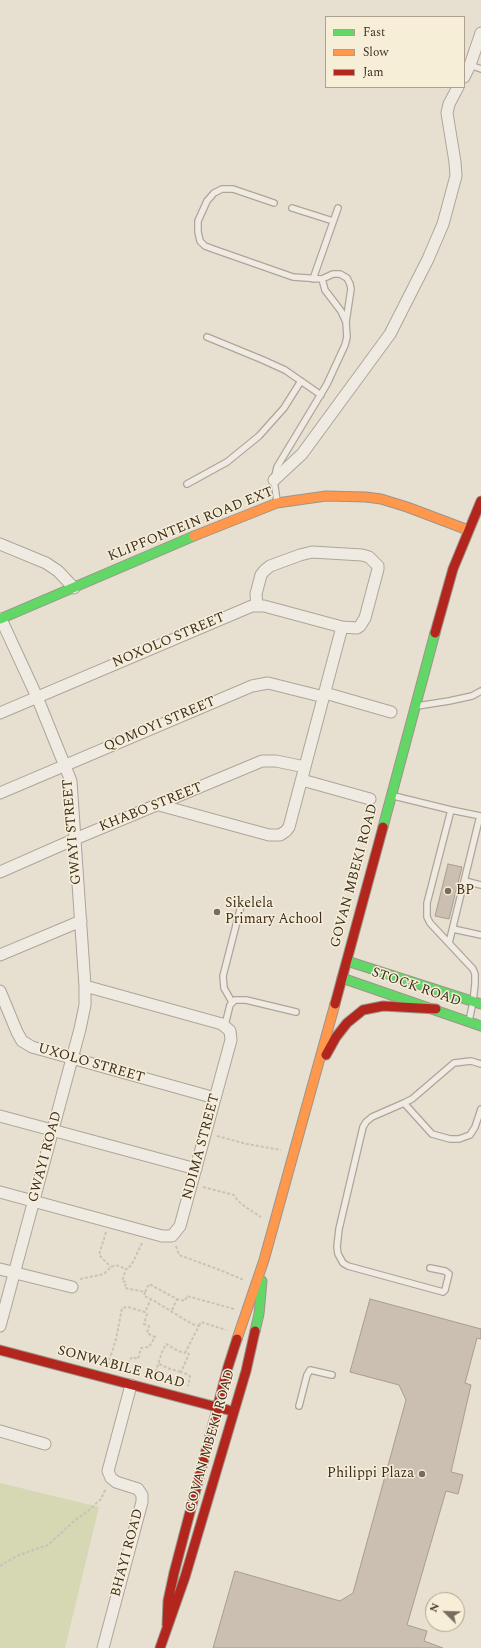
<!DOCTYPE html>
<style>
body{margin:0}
#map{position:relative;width:481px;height:1648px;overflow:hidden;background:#e7e0d1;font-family:Spectral,serif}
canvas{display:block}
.legend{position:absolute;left:325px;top:16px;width:140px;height:72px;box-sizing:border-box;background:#f7eed8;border:1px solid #ada18e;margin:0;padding:5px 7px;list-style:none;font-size:12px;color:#3d2e20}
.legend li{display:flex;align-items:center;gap:8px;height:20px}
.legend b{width:20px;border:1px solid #ada18e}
.north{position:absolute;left:425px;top:1592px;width:40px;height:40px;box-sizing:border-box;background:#f7eed8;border:1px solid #ada18e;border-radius:50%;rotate:293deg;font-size:11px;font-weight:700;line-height:16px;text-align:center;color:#3d2e20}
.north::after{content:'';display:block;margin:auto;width:14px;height:18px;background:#786c5e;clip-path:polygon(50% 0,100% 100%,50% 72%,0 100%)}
</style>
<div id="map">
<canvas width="481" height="1648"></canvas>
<ul class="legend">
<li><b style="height:5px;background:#63d668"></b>Fast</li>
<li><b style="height:5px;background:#ff974d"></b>Slow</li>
<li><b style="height:5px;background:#b3261e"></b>Jam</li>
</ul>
<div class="north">N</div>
</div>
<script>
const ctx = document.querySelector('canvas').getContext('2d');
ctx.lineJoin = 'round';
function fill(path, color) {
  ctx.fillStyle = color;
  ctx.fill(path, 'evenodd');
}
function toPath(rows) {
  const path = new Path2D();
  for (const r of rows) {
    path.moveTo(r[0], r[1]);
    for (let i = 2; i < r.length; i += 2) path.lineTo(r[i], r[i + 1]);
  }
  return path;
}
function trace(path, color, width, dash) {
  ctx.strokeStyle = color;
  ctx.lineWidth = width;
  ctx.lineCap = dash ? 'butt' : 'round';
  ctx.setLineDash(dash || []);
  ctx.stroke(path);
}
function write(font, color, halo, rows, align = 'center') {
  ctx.font = font + ' Spectral,serif';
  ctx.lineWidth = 3;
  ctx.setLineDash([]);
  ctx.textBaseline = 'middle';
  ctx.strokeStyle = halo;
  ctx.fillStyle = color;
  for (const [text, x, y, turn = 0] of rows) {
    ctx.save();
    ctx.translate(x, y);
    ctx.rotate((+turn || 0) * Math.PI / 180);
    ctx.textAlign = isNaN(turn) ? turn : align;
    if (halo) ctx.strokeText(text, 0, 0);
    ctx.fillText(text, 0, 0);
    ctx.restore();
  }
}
fill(toPath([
 [0,1483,99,1507,65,1648,0,1648]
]), '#d6d7b3');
const building = toPath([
 [448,864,462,867,449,919,435,916,448,864],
 [370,1299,481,1329,481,1339,477,1338,465,1383,471,1385,451,1472,463,1475,458,1494,446,1491,407,1625,427,1631,424,1641,443,1648,213,1648,235,1571,340,1601,353,1593,406,1400,399,1385,350,1372,370,1299]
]);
fill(building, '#cbbfb2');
trace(building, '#a89c90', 1);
const lane = toPath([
 [470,65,481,69],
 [274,203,233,189,222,189,214,193,207,201,198,221,198,232,200,241,205,246,213,249,293,277,322,279,333,274,340,274,347,278,350,284,351,289,346,322,347,337,345,345,327,384,277,467,274,480,277,501],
 [292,208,333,221],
 [313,279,338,208],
 [322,279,325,290,341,311,346,322],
 [207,337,263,360,285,370,321,395],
 [187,484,227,462,259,436,284,408,301,381],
 [417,706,449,701,472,696,481,691],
 [394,796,451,810,427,903,427,917,430,923,473,969,475,974,475,984,473,1002,469,1021],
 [451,810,481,816],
 [465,881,481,885],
 [453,929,481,935],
 [449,943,480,816],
 [232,1002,224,988,223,976,242,902],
 [225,1025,230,1005,235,1000,246,1000,296,1012],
 [404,1103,432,1134,450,1139,459,1139,470,1135,475,1127,481,1109],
 [430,1268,445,1271,449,1274,445,1290,443,1292,348,1266,343,1263,338,1254,337,1247,339,1229,363,1127,366,1122,372,1117,404,1103,412,1099,454,1063,471,1061,481,1064],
 [299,1406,307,1375,310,1370,332,1375]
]);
const street = toPath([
 [464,77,470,65,481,33],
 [274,480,302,454,390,334,428,259,443,224,456,176,455,162,447,113,449,104,458,87],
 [0,544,46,563,58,571,74,588],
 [325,693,391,712],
 [0,713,252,606,264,606,342,627,357,628,360,626,365,618,378,569,378,566,369,557,362,555,312,552,300,555,270,566,264,571,261,575,256,594,257,605],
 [302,780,370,799],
 [0,793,252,686,268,683,324,697],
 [159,805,269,835,280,835,286,831,289,827,342,627],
 [0,872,75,839,262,761,276,761,305,767],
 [0,955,81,921],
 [0,991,17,1032,22,1041,32,1047,215,1098],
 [0,1116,196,1169],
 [0,1192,162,1236,172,1236,180,1226,231,1040,230,1031,222,1024,85,986],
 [0,1269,72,1287],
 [0,1326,80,1029,85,1005,85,986,71,781,37,697,1,619],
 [0,1431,45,1444],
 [103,1648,142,1502,142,1495,138,1489,116,1482,111,1478,108,1471,131,1385]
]);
const fast = toPath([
 [0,619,194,536],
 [383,827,435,633],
 [347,961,481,1004],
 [342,978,481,1026],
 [255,1331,259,1314,262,1281]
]);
const slow = toPath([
 [194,536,277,503,326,496,366,497,381,499,407,507,468,530],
 [237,1339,264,1260,335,1004]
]);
const jam = toPath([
 [435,633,453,569,481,501],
 [335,1004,383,827],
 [326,1055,336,1037,347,1023,363,1010,383,1006,436,1009],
 [0,1350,228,1410],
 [167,1625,168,1601,174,1573,228,1367,237,1339],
 [160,1648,185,1577,246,1371,255,1331]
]);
trace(lane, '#ada599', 8);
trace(street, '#ada599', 13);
trace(fast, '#9c958a', 11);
trace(slow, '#9c958a', 11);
trace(jam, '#9c958a', 11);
trace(toPath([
 [217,1136,247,1144,281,1150],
 [203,1187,234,1195,238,1201,247,1208,261,1217],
 [106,1232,99,1255,111,1267],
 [142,1243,133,1262,128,1269,126,1269,122,1281,126,1282,125,1288,145,1292,144,1296,151,1299],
 [176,1246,179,1255,220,1270,244,1280],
 [80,1279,104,1274,111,1267,116,1265,126,1269],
 [145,1292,149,1284,177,1299,185,1301,187,1296,234,1309],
 [172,1310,177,1299],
 [199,1326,201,1322,226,1330],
 [159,1364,170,1369,181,1372],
 [108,1365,116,1339,122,1308,128,1307,145,1312,151,1299,192,1324,199,1326,185,1353,189,1354,181,1372,189,1375,190,1377,188,1386],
 [125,1368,132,1357,138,1359,141,1348,149,1347,155,1337,147,1333,149,1326,144,1324,147,1314,145,1312],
 [154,1377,162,1352,166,1344,178,1351,185,1353],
 [0,1566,19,1555,48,1545,74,1521,88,1511,101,1499,106,1488]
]), '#c8c2b9', 2, [3, 2]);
trace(lane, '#efebe3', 5.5);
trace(street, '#efebe3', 11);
trace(fast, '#63d668', 9);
trace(slow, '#ff974d', 9);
trace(jam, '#b3261e', 9);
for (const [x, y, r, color] of [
 [448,891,4,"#786c5e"],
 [217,912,4,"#786c5e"],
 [422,1474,4,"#786c5e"]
]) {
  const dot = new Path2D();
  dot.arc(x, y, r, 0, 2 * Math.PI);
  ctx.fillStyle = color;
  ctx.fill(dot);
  trace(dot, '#f7eed8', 1.5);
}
write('14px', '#3d2e20', '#f7eed8', [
 ["KLIPFONTEIN ROAD EXT",191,525,-22],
 ["NOXOLO STREET",169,641,-23],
 ["QOMOYI STREET",160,725,-23],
 ["KHABO STREET",151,808,-22],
 ["GWAYI STREET",73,832,-95],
 ["GOVAN MBEKI ROAD",355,876,-75],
 ["STOCK ROAD",416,988,19],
 ["UXOLO STREET",91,1064,16],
 ["NDIMA STREET",202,1147,-75],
 ["GWAYI ROAD",46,1157,-75],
 ["SONWABILE ROAD",121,1368,15],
 ["GOVAN MBEKI ROAD",211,1441,-74],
 ["BHAYI ROAD",128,1553,-75]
]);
write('14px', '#3d2e20', '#f7eed8', [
 ["BP",456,891],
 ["Sikelela",225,904],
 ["Primary Achool",225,920],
 ["Philippi Plaza",414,1474,"right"]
], 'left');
</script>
